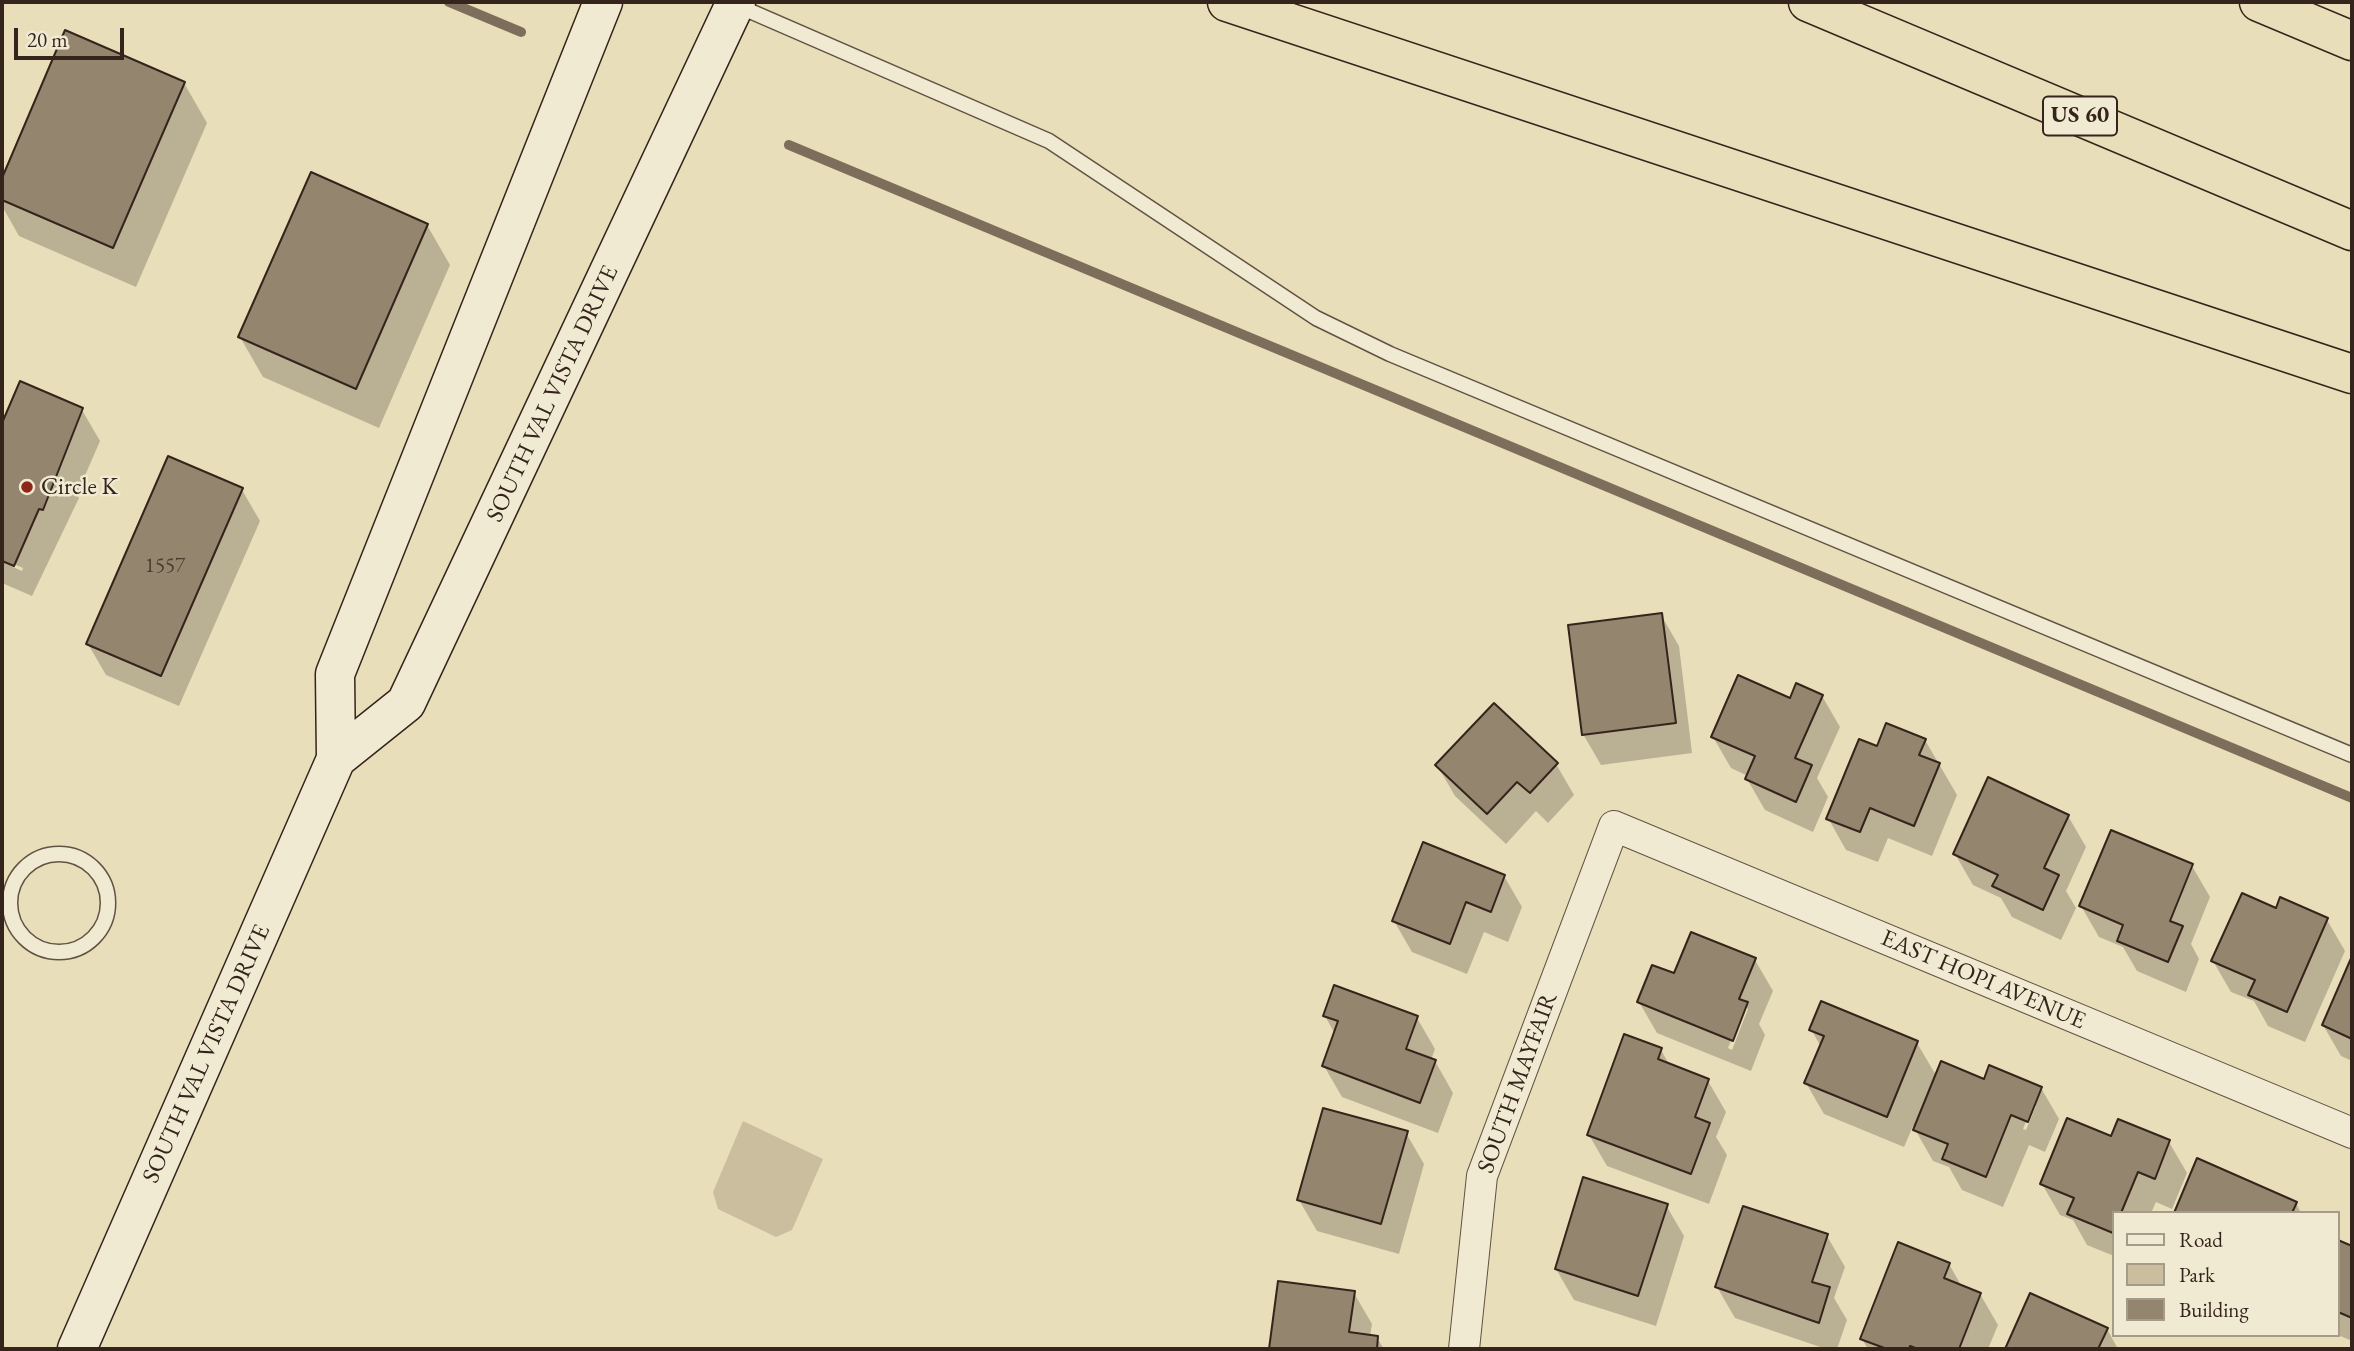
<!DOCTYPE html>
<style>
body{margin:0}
#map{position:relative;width:2354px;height:1351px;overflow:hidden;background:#e9deba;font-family:"EB Garamond",serif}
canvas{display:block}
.frame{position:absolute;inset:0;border:4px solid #35241b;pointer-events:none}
.legend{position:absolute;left:2112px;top:1211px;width:228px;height:126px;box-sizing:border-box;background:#f1ead2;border:2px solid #a69b89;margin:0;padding:9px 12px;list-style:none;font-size:21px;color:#35241b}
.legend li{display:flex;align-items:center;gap:14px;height:35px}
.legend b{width:35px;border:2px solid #a69b89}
.scale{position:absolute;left:14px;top:28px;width:110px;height:32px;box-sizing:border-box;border:4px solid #35241b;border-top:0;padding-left:9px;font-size:21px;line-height:24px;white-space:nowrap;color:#35241b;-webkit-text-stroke:5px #f1ead2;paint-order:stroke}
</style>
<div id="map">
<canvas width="2354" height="1351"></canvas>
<div class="frame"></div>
<ul class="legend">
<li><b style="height:9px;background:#f1ead2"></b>Road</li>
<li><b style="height:19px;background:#cabe9f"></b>Park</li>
<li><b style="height:19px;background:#93856e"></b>Building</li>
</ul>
<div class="scale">20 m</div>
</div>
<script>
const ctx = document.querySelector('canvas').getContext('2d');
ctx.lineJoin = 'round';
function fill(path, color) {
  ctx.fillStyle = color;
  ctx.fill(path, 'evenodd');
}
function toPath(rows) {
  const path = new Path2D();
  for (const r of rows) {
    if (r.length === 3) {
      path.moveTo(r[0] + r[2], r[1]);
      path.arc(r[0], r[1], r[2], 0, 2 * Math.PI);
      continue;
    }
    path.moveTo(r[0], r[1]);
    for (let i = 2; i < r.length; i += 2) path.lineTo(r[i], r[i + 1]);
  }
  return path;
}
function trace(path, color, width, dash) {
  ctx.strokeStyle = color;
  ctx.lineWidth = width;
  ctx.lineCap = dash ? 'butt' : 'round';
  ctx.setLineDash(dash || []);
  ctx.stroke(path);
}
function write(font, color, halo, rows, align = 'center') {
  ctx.font = font + ' "EB Garamond",serif';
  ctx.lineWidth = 5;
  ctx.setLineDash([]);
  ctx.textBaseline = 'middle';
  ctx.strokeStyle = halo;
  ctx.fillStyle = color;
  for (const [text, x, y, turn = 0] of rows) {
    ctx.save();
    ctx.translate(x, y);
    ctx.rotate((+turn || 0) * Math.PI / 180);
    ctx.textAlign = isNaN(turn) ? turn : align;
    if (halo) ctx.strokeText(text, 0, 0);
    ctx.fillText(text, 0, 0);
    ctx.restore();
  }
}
fill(toPath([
 [743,1121,823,1159,792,1230,776,1237,718,1209,713,1192]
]), '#cabe9f');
fill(toPath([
 [66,33,184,83,207,123,136,287,19,236,2,206,2,183],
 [427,225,450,265,379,428,263,377,240,337],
 [21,383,82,410,100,441,77,494,79,498,32,596,2,583,2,562,22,571,23,568,2,559,2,428],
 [242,490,260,521,179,706,106,675,88,644],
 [1661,615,1679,646,1692,753,1601,765,1583,734],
 [1822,696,1840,727,1817,778,1828,797,1813,832,1765,810,1747,779,1748,776,1731,768,1713,737,1791,701],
 [1925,740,1957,795,1932,856,1888,838,1878,862,1846,850,1828,818,1878,748],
 [1556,764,1574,795,1548,823,1536,811,1506,844,1455,796,1437,765],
 [2068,816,2086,847,2066,891,2076,908,2061,940,2012,917,2001,898,1973,885,1955,854],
 [2192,866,2210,897,2191,944,2199,959,2186,992,2137,971,2123,947,2099,937,2081,906],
 [1504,876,1522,907,1508,942,1484,932,1467,974,1412,952,1394,921],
 [2277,910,2327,920,2345,951,2305,1042,2268,1026,2254,1001,2231,992,2213,961],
 [1755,960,1773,991,1759,1024,1765,1035,1751,1071,1657,1033,1639,1002,1675,976],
 [1745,1006,1748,1009,1732,1050,1728,1048],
 [2352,960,2352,1061,2341,1056,2323,1025],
 [1325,1016,1417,1018,1435,1049,1431,1060,1435,1061,1453,1093,1438,1133,1342,1097,1324,1066,1335,1034],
 [1811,1029,1917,1043,1937,1077,2041,1088,2059,1119,2045,1152,2029,1145,2003,1207,1962,1190,1949,1167,1933,1161,1913,1126,1904,1147,1824,1114,1806,1083,1821,1047],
 [2032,1106,2036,1106,2026,1130,2023,1129],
 [1661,1050,1670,1066,1708,1081,1726,1112,1716,1137,1727,1155,1709,1204,1607,1166,1589,1135],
 [1406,1133,1424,1164,1399,1254,1317,1231,1299,1200],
 [2112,1138,2169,1142,2187,1173,2172,1209,2156,1202,2151,1213,2114,1213,2114,1256,2087,1245,2073,1220,2060,1215,2042,1184],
 [2296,1203,2301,1213,2175,1213],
 [1666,1205,1684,1236,1656,1326,1574,1300,1556,1269],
 [1827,1236,1845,1267,1834,1298,1847,1320,1837,1349,1826,1349,1735,1318,1717,1287],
 [2338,1242,2352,1248,2352,1341,2338,1335],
 [1949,1264,1962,1287,1980,1294,1998,1325,1988,1349,1868,1349,1862,1339],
 [1279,1283,1354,1293,1372,1324,1370,1337,1377,1338,1384,1349,1271,1349],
 [2031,1295,2107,1329,2118,1349,2006,1349]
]), '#0003');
trace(toPath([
 [449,2,521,32],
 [789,145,2352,798]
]), '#7c6e5a', 10);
const building = toPath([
 [65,30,185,82,113,248,2,200,2,178,65,30],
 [311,172,428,224,356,389,238,337,311,172],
 [20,381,83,408,43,510,39,509,14,566,2,561,2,423,20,381],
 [168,456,243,488,161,676,86,644,168,456],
 [1662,613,1676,723,1582,735,1568,625,1662,613],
 [1738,675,1790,698,1796,683,1823,695,1795,758,1812,765,1796,802,1745,779,1755,756,1711,737,1738,675],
 [1494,703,1558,763,1530,793,1517,782,1487,814,1435,765,1494,703],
 [1886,723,1926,739,1919,755,1940,763,1914,826,1870,808,1860,832,1826,819,1859,739,1877,746,1886,723],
 [1988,777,2069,815,2044,868,2059,875,2043,910,1992,886,1998,875,1953,854,1988,777],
 [2111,830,2193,864,2170,921,2183,926,2168,962,2117,941,2123,925,2079,906,2111,830],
 [1423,842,1505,875,1491,912,1466,902,1450,944,1392,921,1423,842],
 [2242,893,2276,908,2280,897,2328,918,2287,1012,2248,995,2255,980,2211,961,2242,893],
 [1691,932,1756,958,1739,999,1748,1002,1733,1041,1637,1002,1652,965,1674,973,1691,932],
 [2352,956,2352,1039,2322,1025,2352,956],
 [1334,985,1418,1016,1406,1049,1436,1060,1420,1103,1322,1066,1338,1021,1323,1016,1334,985],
 [1821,1001,1918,1041,1887,1117,1804,1083,1824,1036,1809,1030,1821,1001],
 [1624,1034,1662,1048,1658,1059,1709,1079,1695,1117,1710,1123,1691,1174,1587,1135,1624,1034],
 [1941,1061,1984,1079,1989,1065,2042,1087,2028,1122,2011,1115,1986,1177,1942,1159,1948,1144,1913,1130,1941,1061],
 [1323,1108,1408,1131,1381,1224,1297,1200,1323,1108],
 [2067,1118,2111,1136,2118,1119,2170,1140,2155,1179,2138,1172,2121,1213,2114,1213,2113,1233,2067,1214,2074,1198,2040,1184,2067,1118],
 [2197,1158,2297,1202,2292,1213,2174,1213,2197,1158],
 [1583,1177,1668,1204,1638,1296,1555,1269,1583,1177],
 [1743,1206,1828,1234,1812,1282,1830,1287,1819,1323,1715,1287,1743,1206],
 [2338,1240,2352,1246,2352,1318,2338,1312,2338,1240],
 [1898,1242,1950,1263,1944,1278,1981,1293,1959,1349,1918,1349,1910,1346,1909,1349,1887,1349,1860,1339,1898,1242],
 [1278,1281,1355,1291,1349,1332,1378,1336,1377,1349,1269,1349,1278,1281],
 [2030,1293,2108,1328,2098,1349,2005,1349,2030,1293]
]);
fill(building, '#93856e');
trace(building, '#35241b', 2);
const service = toPath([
 [736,5,1049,141,1316,318,1390,354,2352,755],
 [59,903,49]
]);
const minor = toPath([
 [1464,1349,1482,1176,1614,826,2352,1133]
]);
const secondary = toPath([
 [336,759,406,703,736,2],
 [77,1349,336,759,335,674,603,2]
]);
const motorway = toPath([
 [1227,2,2352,374],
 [1808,2,2352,231],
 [2259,2,2352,41]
]);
trace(service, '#625243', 17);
trace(minor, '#625243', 32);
trace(secondary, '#35241b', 41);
trace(motorway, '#35241b', 41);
trace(service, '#f1ead2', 14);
trace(minor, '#f1ead2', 30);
trace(secondary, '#f1ead2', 38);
trace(motorway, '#e9deba', 38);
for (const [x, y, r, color] of [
 [27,487,7,"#8f2418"]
]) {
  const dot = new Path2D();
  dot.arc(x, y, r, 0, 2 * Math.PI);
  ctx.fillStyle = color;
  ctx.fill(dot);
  trace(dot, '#f1ead2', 2.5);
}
write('21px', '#4c3c30', null, [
 ["1557",165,566]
]);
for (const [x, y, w] of [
 [2080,116,74]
]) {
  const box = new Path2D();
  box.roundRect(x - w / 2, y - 19.5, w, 39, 5);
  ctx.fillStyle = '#f1ead2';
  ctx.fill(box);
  trace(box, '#35241b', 2);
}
write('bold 23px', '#35241b', null, [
 ["US 60",2080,116]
]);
write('24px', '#35241b', '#f1ead2', [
 ["SOUTH VAL VISTA DRIVE",553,394,-65],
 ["EAST HOPI AVENUE",1983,980,23],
 ["SOUTH VAL VISTA DRIVE",207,1054,-66],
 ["SOUTH MAYFAIR",1518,1083,-70]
]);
write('24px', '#35241b', '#f1ead2', [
 ["Circle K",41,487]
], 'left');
</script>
